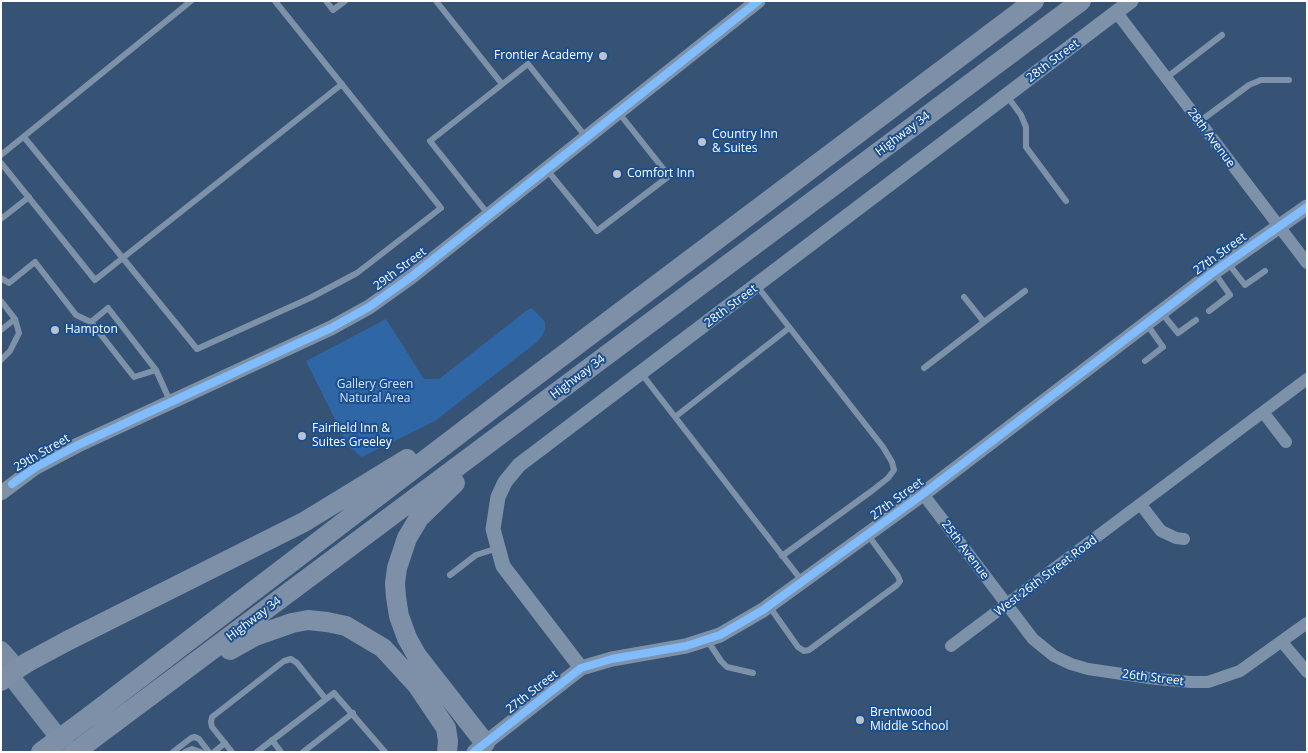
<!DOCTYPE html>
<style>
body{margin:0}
#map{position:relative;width:1308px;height:753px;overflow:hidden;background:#365274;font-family:"Open Sans",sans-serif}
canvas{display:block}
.frame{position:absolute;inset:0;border:2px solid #fff;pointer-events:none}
</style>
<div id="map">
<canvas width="1308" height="753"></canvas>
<div class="frame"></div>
</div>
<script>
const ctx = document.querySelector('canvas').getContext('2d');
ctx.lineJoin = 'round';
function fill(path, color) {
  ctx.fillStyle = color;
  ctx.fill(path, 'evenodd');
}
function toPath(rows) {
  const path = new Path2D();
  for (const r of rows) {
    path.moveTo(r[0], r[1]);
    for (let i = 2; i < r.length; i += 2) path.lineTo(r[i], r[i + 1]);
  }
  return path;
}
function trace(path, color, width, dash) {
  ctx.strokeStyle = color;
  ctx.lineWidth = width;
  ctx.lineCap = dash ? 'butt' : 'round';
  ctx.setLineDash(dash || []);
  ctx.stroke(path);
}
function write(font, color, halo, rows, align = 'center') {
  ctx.font = font + ' "Open Sans",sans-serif';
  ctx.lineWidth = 4;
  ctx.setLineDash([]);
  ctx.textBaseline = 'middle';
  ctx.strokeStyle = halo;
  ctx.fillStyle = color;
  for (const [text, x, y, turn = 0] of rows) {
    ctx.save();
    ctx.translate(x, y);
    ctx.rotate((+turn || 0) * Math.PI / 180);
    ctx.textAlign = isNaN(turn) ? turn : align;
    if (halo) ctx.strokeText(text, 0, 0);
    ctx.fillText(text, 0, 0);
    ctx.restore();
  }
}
fill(toPath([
 [532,308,545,322,545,329,542,336,537,342,435,421,362,457,348,446,306,361,386,319,424,379,439,379,526,311]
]), '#2f66a5');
trace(toPath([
 [326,1,333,10,345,1],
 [436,1,502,84],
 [1166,78,1222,35],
 [1007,96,1021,115,1026,127,1026,147,1066,201],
 [1199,122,1249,85,1261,80,1289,80],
 [24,137,197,349,310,298,357,273,441,208,275,1],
 [1,155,191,1],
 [1,163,95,280,342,84],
 [547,170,597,231,669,176,619,113],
 [488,214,430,141,528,64,586,137],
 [1,219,29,197],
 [1228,263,1245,285,1265,271],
 [1,278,9,283,35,262,76,315,91,322,108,308,156,370,170,401],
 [757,286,883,447,892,462,894,470,888,478,873,490,782,556],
 [1,301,15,319,19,333,10,351,1,360],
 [1209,311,1230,295,1214,272],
 [1161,312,1178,333,1196,320],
 [91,322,134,377,156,370],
 [984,322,1025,291],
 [1,330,15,319],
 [1145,361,1163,347,1146,323],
 [924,368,984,322,964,297],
 [641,373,802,581],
 [675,417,789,328],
 [450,575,476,555,498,548],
 [769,606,798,647,804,651,809,650,897,585,900,581,898,576,868,535],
 [707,640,721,661,727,667,753,673],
 [272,740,281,752],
 [173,752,191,738,195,737,199,739,209,752],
 [185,752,192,749,201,752],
 [214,752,225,743],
 [232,752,212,727,211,722,212,717,284,661,291,659,297,663,325,698],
 [257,752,334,693,385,752],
 [303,752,353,713]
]), '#7d92a8', 6);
trace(toPath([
 [1117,13,1307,263],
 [1263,412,1286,442],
 [923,494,1033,639,1054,656,1071,664,1088,669,1156,679,1191,682,1208,682,1240,671,1307,623],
 [1141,505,1161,531,1176,538,1184,539],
 [1282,642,1307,672],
 [951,646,1307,379]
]), '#7d92a8', 12);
trace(toPath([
 [1,493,36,467,78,445,331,328,369,307,411,277,758,1],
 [581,668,503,566,493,529,498,497,505,482,519,465,1131,1],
 [474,752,581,668,612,659,686,646,720,635,763,610,923,494,1211,274,1307,207]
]), '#7d92a8', 15);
trace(toPath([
 [1,650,10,660,9,674,70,752]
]), '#798da4', 18);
trace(toPath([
 [455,483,419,518,407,538,397,568,395,583,396,597,399,616,407,638,417,656,485,743],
 [230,650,255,636,292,623,308,620,327,622,346,626,383,648,417,685,446,728,448,741,447,752],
 [1,681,9,674,28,662,69,640,304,522,407,459],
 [90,716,509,396,1034,1],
 [75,752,1081,1]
]), '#7e90a7', 20);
trace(toPath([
 [41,752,90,716]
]), '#7e90a7', 20);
trace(toPath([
 [12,484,36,467,78,445,331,328,369,307,411,277,758,1],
 [474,752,581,668,612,659,686,646,720,635,763,610,923,494,1211,274,1307,207]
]), '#80bcff', 8);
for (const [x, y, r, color] of [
 [603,56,5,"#b9c2ce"],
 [702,142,5,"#b9c2ce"],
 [617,174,5,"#b9c2ce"],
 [55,330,5,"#b9c2ce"],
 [302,436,5,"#b9c2ce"],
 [860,720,5,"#b9c2ce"]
]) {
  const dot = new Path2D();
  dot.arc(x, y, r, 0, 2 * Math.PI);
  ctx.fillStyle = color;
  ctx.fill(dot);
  trace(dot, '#1b4f8f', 2);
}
write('12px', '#fff', '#1b4f8f', [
 ["Frontier Academy",593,56,"right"],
 ["Country Inn",712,135],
 ["& Suites",712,149],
 ["Comfort Inn",627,174],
 ["Hampton",65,330],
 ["Fairfield Inn &",312,429],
 ["Suites Greeley",312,443],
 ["Brentwood",870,713],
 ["Middle School",870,727]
], 'left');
write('12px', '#fff', '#1b4f8f', [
 ["28th Street",1053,61,-37],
 ["Highway 34",903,134,-37],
 ["28th Avenue",1211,138,53],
 ["27th Street",1220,254,-36],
 ["29th Street",400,269,-37],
 ["28th Street",731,306,-37],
 ["Highway 34",578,377,-37],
 ["29th Street",42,453,-30],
 ["27th Street",897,499,-36],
 ["25th Avenue",965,550,53],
 ["West 26th Street Road",1046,576,-37],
 ["Highway 34",254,619,-37],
 ["26th Street",1153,678,7],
 ["27th Street",532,692,-38]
]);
write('12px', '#cfe3fa', '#1b4f8f', [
 ["Gallery Green",375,385],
 ["Natural Area",375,399]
]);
</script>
